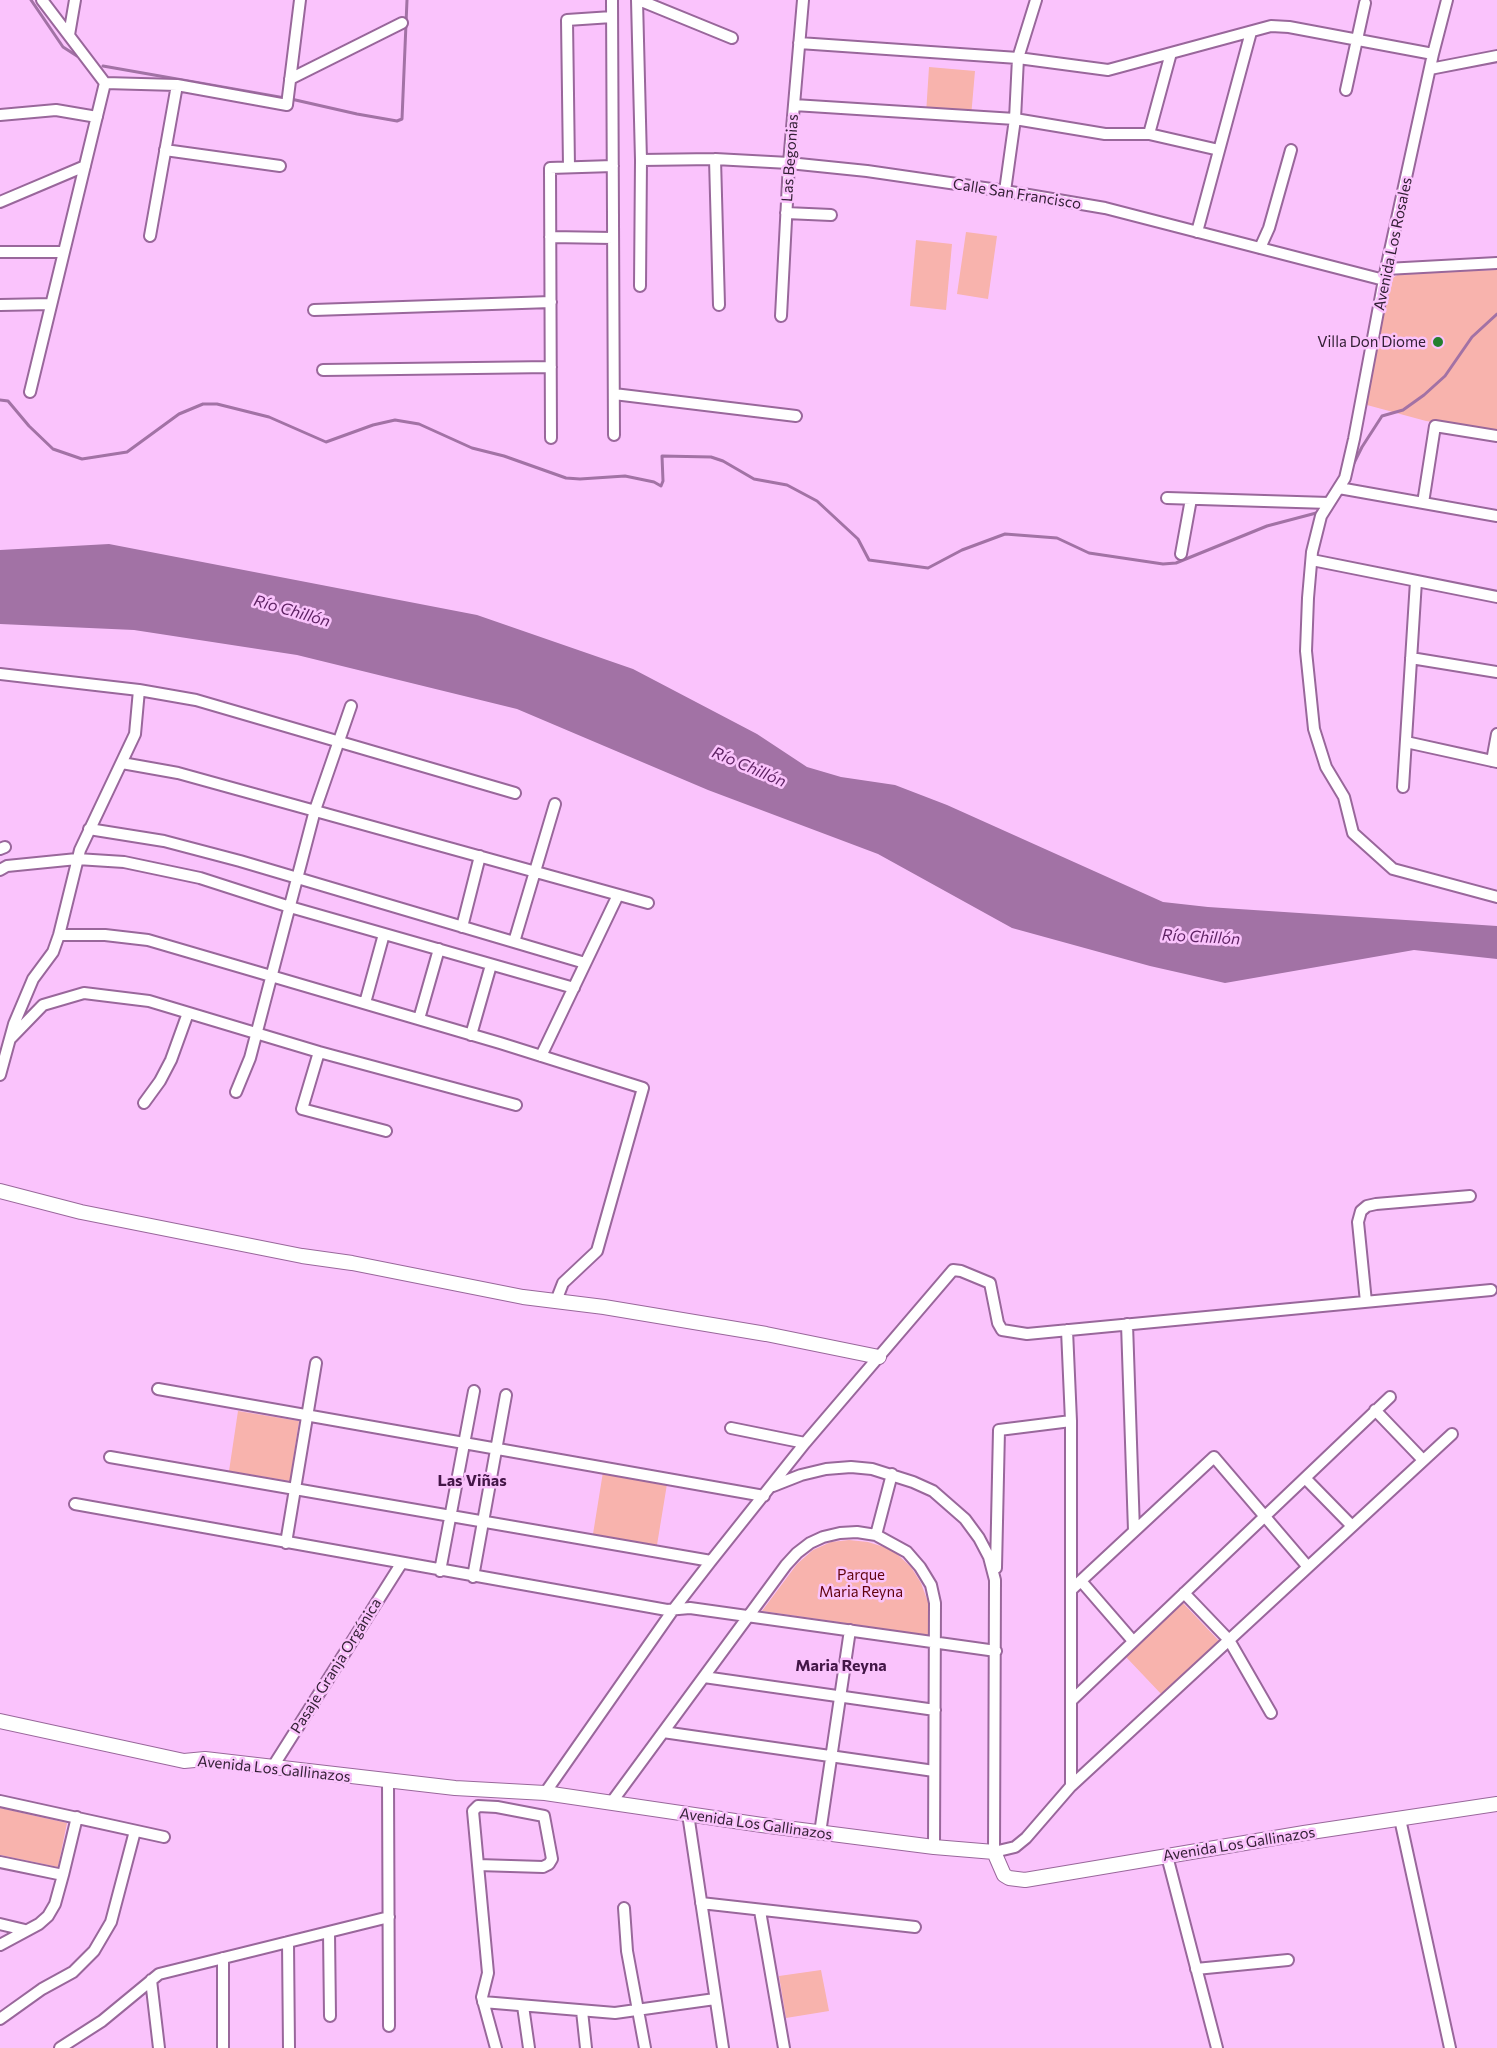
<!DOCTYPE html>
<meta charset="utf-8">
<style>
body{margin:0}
canvas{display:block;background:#fac3fc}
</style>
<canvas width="1497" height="2048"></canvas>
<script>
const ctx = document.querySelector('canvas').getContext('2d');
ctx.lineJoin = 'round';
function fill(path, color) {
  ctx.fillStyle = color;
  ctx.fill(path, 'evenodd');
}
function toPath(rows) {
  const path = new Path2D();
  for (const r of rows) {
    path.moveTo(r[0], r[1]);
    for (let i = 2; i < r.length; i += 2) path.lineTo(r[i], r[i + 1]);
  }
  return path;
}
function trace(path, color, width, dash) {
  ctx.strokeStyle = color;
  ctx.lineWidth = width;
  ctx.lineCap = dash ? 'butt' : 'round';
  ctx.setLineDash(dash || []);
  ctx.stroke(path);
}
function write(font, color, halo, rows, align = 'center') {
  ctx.font = font + ' Commissioner,sans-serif';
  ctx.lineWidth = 5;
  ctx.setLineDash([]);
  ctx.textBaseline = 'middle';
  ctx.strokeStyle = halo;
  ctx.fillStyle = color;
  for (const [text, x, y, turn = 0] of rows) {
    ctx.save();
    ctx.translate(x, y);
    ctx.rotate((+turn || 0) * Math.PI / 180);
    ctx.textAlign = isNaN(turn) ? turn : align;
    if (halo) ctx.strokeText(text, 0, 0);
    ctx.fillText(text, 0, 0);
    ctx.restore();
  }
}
fill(toPath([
 [929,67,975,71,971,117,926,114],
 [966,232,997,236,988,299,957,294],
 [916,240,952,244,946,310,910,306],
 [1497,270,1497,431,1426,421,1367,405,1389,280,1401,273],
 [238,1411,299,1421,290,1481,229,1471],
 [603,1472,667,1484,657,1545,593,1534],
 [849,1540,868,1542,884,1547,897,1554,911,1567,921,1583,928,1602,928,1635,762,1611,797,1564,813,1550,831,1542],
 [1183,1603,1220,1642,1163,1696,1126,1657],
 [0,1808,67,1823,58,1867,0,1855],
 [821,1970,829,2011,786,2018,779,1976]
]), '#f8b3ad');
fill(toPath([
 [109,544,477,615,633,669,757,734,807,767,841,777,895,785,947,805,1163,902,1208,907,1497,926,1497,959,1414,950,1225,983,1150,966,1012,928,878,854,708,790,517,709,297,655,134,630,0,624,0,550]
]), '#a272a5');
trace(toPath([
 [31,0,63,47,77,56],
 [103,66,285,98],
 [291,99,357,114,397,121,402,119,407,0],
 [0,400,8,401,29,426,53,449,82,459,127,452,179,414,203,404,217,404,269,417,326,442,373,425,395,420,419,424,472,448,504,456,566,478,580,479,625,476,654,482,661,486,663,481,662,456,711,457,723,461,754,479,787,485,817,501,858,539,869,560,928,568,962,550,1005,534,1057,538,1089,553,1163,564,1176,563,1267,526,1320,512],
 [1352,467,1362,447,1382,416,1403,410,1424,395,1445,376,1472,337,1497,314]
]), '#a272a5', 3);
const minor = toPath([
 [612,0,614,435],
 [637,0,641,160,640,286],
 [639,0,732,38],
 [1447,0,1433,54,1386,269,1354,439,1345,478,1321,516,1312,552,1308,598,1306,651,1314,729,1326,767,1344,797,1353,833,1393,869,1497,897],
 [69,35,75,0],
 [799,43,1018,58,1108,70,1271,26,1289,27,1433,54],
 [1430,69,1497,56],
 [290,79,402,23],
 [105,83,177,85,287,105,300,0],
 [1346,90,1365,3],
 [794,105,1015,119,1105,134,1149,134,1219,150],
 [0,115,56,110,97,117],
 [1149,134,1171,53],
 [165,150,280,166],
 [715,159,719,305],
 [641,160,715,159,789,163,867,171,1005,191,1105,208,1384,280],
 [569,167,567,20,612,17],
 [1005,191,1015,119,1018,58,1036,0],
 [0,202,85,166],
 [786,213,831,215],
 [1197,232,1251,32],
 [150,236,177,85],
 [550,237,613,238],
 [1260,248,1269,228,1291,150],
 [0,252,64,252],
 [1386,269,1497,263],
 [0,305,51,304],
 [314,310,551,302],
 [781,316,789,163,803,0],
 [323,370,551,367],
 [30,392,105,83,42,0],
 [614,394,796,416],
 [551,438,550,168,613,166],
 [1339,488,1497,516],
 [1167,498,1329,503],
 [1423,503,1435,426,1497,436],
 [1181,554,1191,499],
 [1312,560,1497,597],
 [1411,658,1497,672],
 [0,674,139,690,196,700,515,793],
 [1406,742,1497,762],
 [1492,761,1497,734],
 [122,763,178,773,648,903],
 [1403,787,1416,581],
 [89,829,164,841,240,861,585,963],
 [0,849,5,847],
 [0,870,7,866,77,859,124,862,200,878,290,907,574,988],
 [462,927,480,856],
 [59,935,105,935,148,940,500,1043,643,1088,597,1251,563,1283,556,1301],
 [514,942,555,804],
 [365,1003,384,934],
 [419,1019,439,949],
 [471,1035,491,965],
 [10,1039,43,1005,84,993,149,1001,319,1052],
 [541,1056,618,895],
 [0,1075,14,1024,33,979,53,952,59,935,80,850,135,734,139,690],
 [236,1092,250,1058,315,810,351,706],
 [144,1103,160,1081,171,1060,188,1013],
 [386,1131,302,1109,319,1052,516,1105],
 [1366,1302,1358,1222,1361,1211,1367,1206,1376,1204,1470,1196],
 [1127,1324,1134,1531],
 [1067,1330,1071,1421,1071,1786],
 [158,1389,764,1496],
 [1375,1410,1423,1460],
 [731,1428,805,1443],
 [110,1457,711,1561],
 [1305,1478,1352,1526],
 [773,1486,801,1475,826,1469,851,1467,872,1469,913,1482,933,1491,965,1519,979,1538,989,1557,995,1580,994,1852,1015,1847,1026,1838,1071,1786,1452,1434],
 [75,1504,667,1610,690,1608,996,1651],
 [876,1535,892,1474],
 [286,1543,316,1363],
 [996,1568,999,1430,1071,1421],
 [440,1571,474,1391],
 [473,1577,506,1395],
 [1081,1581,1133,1641],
 [1071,1590,1214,1457,1308,1567],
 [1184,1593,1229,1640,1271,1713],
 [704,1677,935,1710],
 [1071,1701,1390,1397],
 [663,1732,934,1771],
 [272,1768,401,1564],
 [388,1781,389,2026],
 [545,1793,673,1610,711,1561,805,1443,953,1270,961,1271,990,1283,998,1323,1002,1330,1027,1334,1491,1290],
 [0,1801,164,1837],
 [611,1803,786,1565,797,1553,810,1543,823,1537,840,1533,857,1532,876,1535,907,1552,920,1567,931,1585,935,1603,934,1847],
 [688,1814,723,2048],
 [1400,1819,1450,2048],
 [820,1833,850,1630],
 [1167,1856,1217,2048],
 [0,1862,63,1875],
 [478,1865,543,1867,549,1864,552,1859,544,1816,497,1807,478,1806,473,1811,488,1973,482,1997,496,2048],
 [701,1903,915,1927],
 [624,1908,627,1951,645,2048],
 [760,1911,784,2048],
 [0,1924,25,1930],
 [329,1932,330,2016],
 [288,1942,289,2048],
 [0,1945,39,1924,48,1916,55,1904,63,1875,77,1817],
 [223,1958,223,2048],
 [1196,1969,1288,1960],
 [151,1980,159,2048],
 [483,2002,615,2013,715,1999],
 [523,2006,529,2048],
 [582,2011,586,2048],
 [0,2019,42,1989,73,1972,94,1951,111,1922,135,1831],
 [60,2048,102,2021,159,1974,389,1917]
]);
const tertiary = toPath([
 [0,1191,81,1212,302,1256,352,1263,523,1297,604,1307,766,1334,879,1357],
 [0,1721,184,1761,205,1759,455,1788,545,1793,762,1825,934,1847,994,1852,1004,1875,1009,1878,1025,1880,1304,1833,1497,1804]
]);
trace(minor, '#99679b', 14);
trace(tertiary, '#99679b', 16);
trace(minor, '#fff', 10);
trace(tertiary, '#fff', 14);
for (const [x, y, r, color] of [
 [1438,342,6,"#247f2e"]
]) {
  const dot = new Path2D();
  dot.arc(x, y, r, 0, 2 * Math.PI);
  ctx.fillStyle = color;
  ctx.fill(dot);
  trace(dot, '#fac3fc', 2);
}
write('15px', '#342036', '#fac3fc', [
 ["Las Begonias",790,158,-86],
 ["Calle San Francisco",1017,194,9],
 ["Avenida Los Rosales",1393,244,-78],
 ["Pasaje Granja Orgánica",336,1666,-58],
 ["Avenida Los Gallinazos",274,1769,6],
 ["Avenida Los Gallinazos",756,1824,8],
 ["Avenida Los Gallinazos",1239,1844,-9]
]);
write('15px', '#342036', '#fac3fc', [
 ["Villa Don Diome",1426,342]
], 'right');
write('15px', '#60030c', '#fac3fc', [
 ["Parque",861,1575],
 ["Maria Reyna",861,1592]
]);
write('italic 16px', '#5d2162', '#fac3fc', [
 ["Río Chillón",292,611,16],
 ["Río Chillón",749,767,23],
 ["Río Chillón",1201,937,3]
]);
write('bold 16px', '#431647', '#fac3fc', [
 ["Las Viñas",472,1481],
 ["Maria Reyna",841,1666]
]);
</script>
